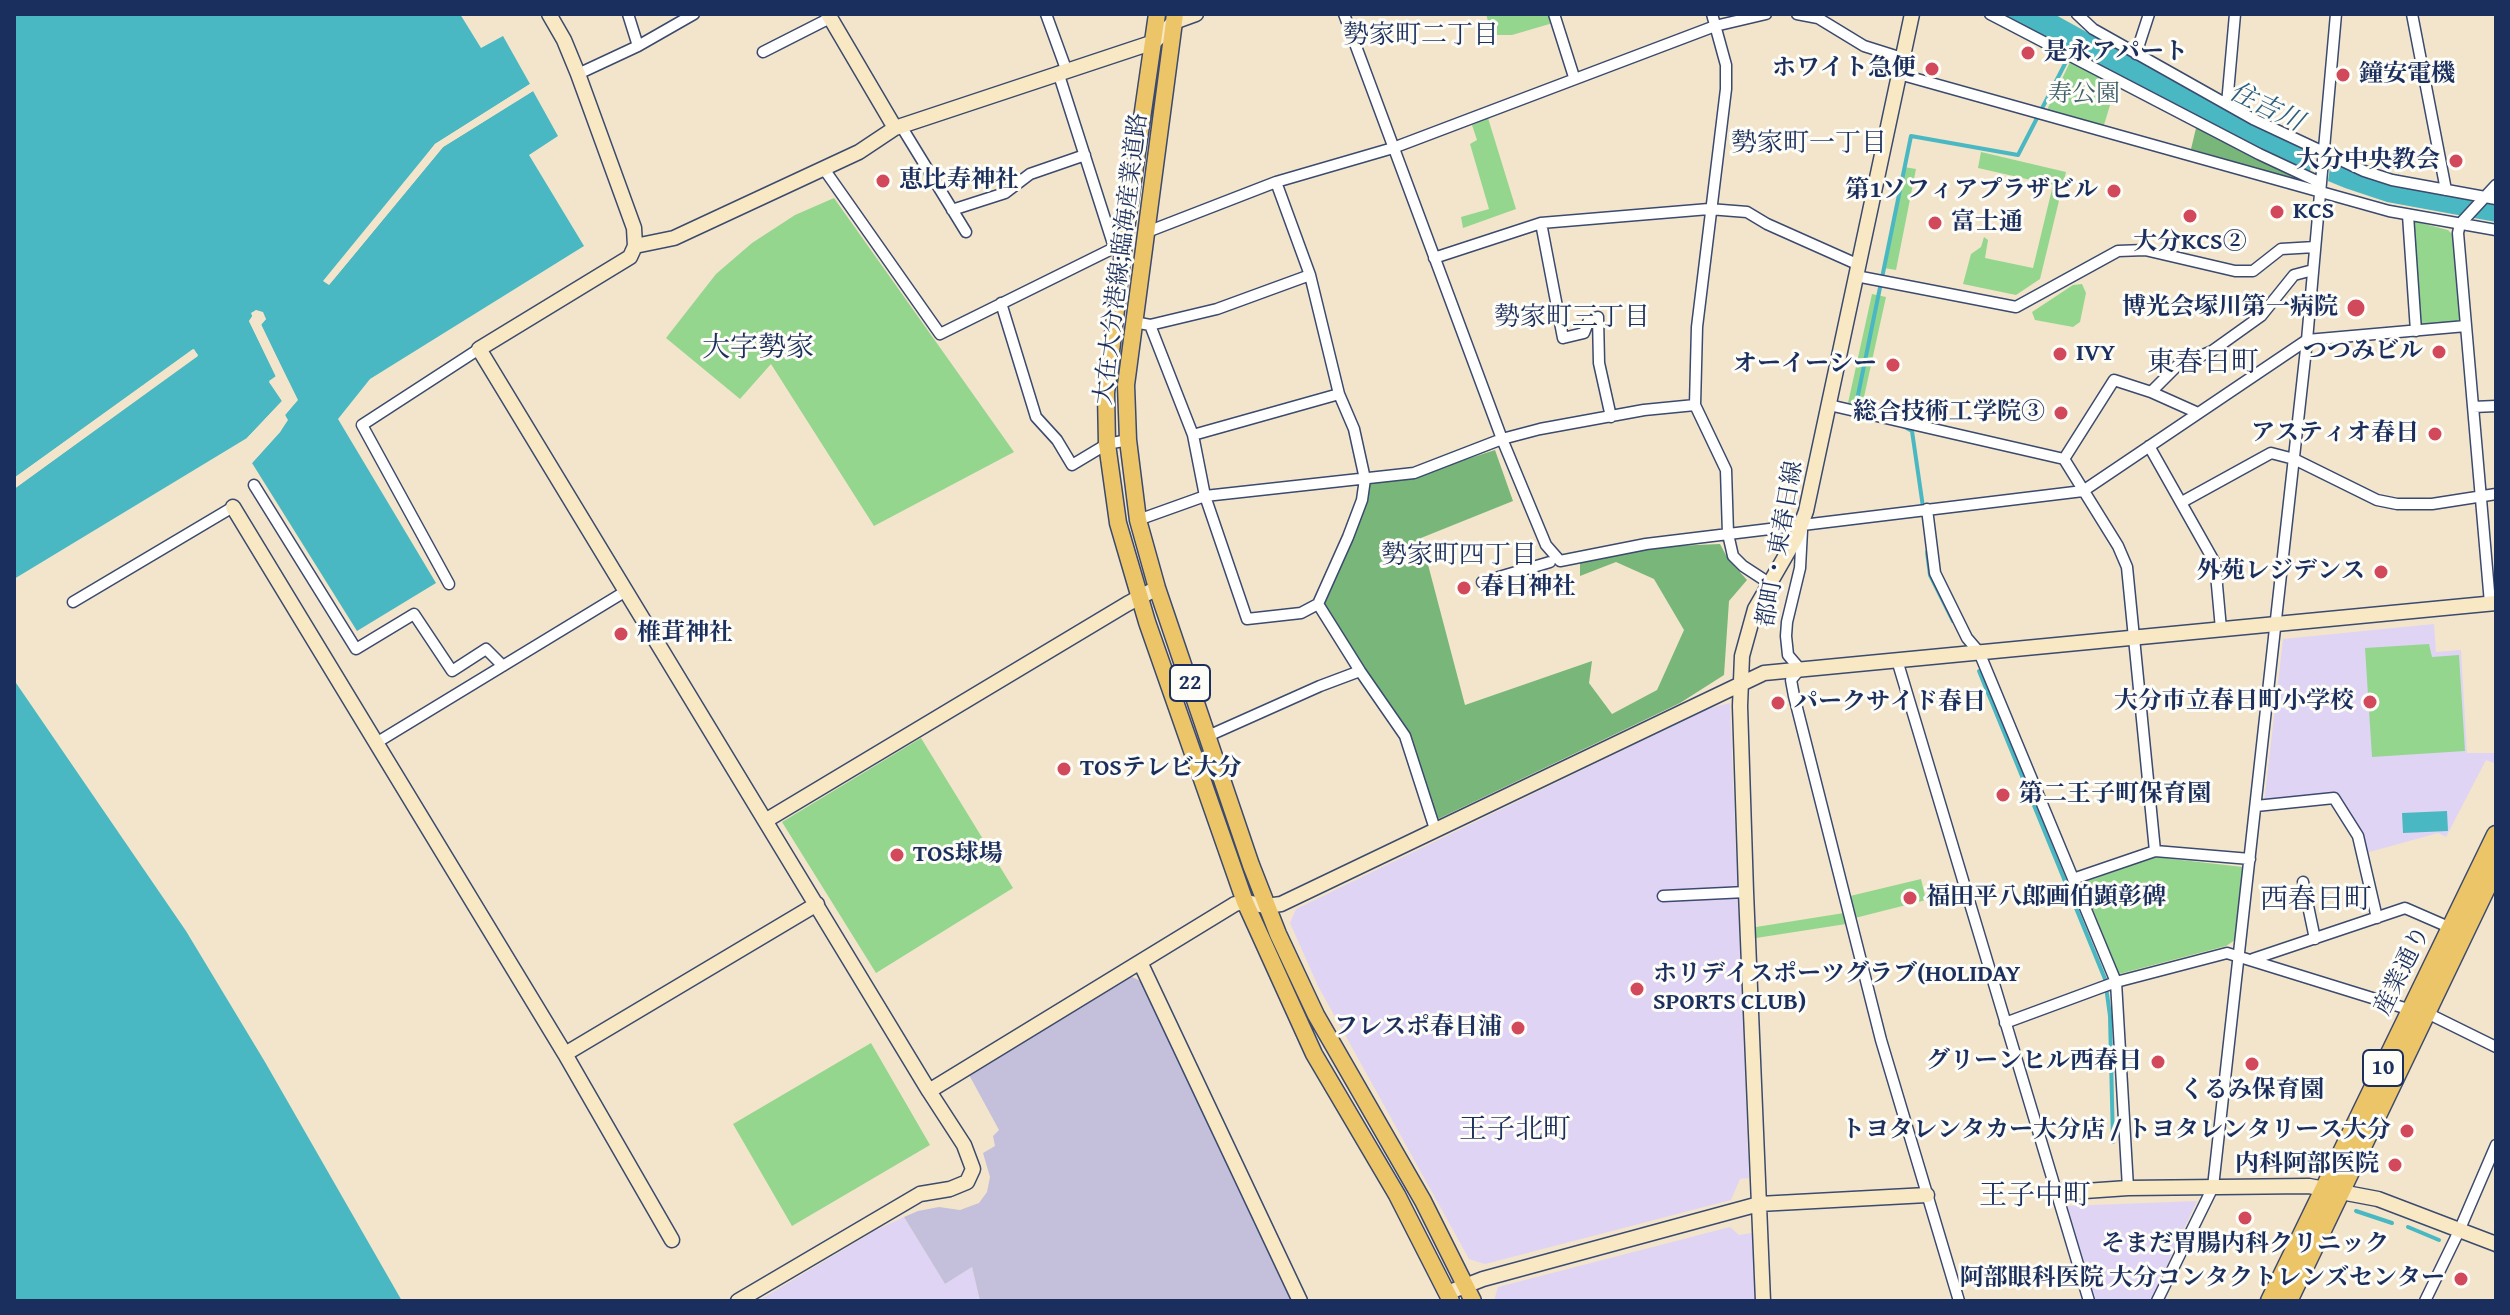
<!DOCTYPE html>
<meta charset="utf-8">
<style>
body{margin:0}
#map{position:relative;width:2510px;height:1315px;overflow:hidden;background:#f2e5cb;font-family:"Gentium Book Plus",serif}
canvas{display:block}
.frame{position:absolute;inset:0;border:16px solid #1b2f5e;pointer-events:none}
</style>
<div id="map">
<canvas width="2510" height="1315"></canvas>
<div class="frame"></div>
</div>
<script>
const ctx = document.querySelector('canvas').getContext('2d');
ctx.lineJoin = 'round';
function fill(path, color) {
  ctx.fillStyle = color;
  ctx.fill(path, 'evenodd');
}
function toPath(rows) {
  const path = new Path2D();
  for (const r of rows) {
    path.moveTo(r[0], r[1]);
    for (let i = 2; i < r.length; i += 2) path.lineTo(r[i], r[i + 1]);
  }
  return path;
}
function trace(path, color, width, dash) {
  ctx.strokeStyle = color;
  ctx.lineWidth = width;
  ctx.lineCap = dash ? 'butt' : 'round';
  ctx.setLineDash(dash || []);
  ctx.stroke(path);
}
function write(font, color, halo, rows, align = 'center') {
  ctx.font = font + ' "Gentium Book Plus","Noto Serif JP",serif';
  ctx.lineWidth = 6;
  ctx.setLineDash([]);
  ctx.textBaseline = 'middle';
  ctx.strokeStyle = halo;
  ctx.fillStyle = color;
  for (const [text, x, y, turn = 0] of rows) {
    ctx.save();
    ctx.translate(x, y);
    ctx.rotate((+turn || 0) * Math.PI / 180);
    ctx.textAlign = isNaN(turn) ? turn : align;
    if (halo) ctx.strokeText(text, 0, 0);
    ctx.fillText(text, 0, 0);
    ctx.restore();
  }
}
fill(toPath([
 [2434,624,2436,652,2461,650,2467,753,2496,753,2496,764,2486,760,2446,837,2438,833,2366,853,2337,794,2264,803,2283,639],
 [1730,703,1749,1178,1740,1179,1731,1200,1485,1264,1469,1259,1318,986,1290,923,1296,909,1710,708],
 [2197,1201,2150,1301,2095,1301,2067,1206],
 [904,1217,945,1284,972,1267,980,1301,758,1301,876,1230],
 [1730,1227,1739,1235,1752,1233,1755,1301,1494,1301,1498,1287]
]), '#e0d4f4');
fill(toPath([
 [1130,976,1143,982,1292,1301,980,1301,972,1267,945,1284,904,1217,918,1211,939,1207,960,1210,979,1203,987,1192,990,1177,983,1153,995,1146,993,1136,999,1130,968,1073]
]), '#c4c0db');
fill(toPath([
 [1486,14,1550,14,1553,23,1512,35,1492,35],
 [2071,60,2117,82,2104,125,2046,112],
 [1488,118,1516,209,1463,228,1461,217,1489,209,1470,144,1477,140,1472,125],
 [1981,152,2066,172,2040,279,2016,295,1963,284,1971,254,1981,247,1984,237,1988,240,1985,258,2033,268,2053,185,1978,168],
 [1904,167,1916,169,1896,270,1884,268],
 [834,198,1014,452,874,526,771,364,740,399,666,338,716,274,752,243,795,215],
 [2413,221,2448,230,2453,235,2460,321,2457,324,2423,327,2418,323],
 [2082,284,2086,293,2080,322,2073,327,2035,320,2032,312,2073,285],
 [1872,294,1886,297,1862,406,1848,403],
 [2429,644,2432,657,2459,655,2465,751,2372,757,2365,648],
 [921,738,1013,888,876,973,782,822],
 [2155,857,2243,867,2235,940,2226,946,2119,974,2082,883],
 [1921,879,1926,900,1855,918,1850,896],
 [1844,913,1846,924,1756,938,1756,927],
 [871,1043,930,1145,792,1226,733,1124]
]), '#95d68e');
fill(toPath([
 [2197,124,2306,178,2306,183,2191,149],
 [1495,450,1513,501,1421,538,1465,705,1592,661,1589,683,1612,714,1657,690,1684,630,1654,579,1616,562,1580,576,1580,561,1652,547,1720,544,1728,559,1747,580,1729,601,1724,675,1680,703,1436,820,1409,735,1365,672,1322,604,1368,483,1418,475]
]), '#78b779');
fill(toPath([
 [14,14,460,14,481,48,503,36,530,84,435,144,329,285,443,147,533,91,558,136,529,155,584,246,370,379,338,419,436,583,357,631,252,463,280,432,287,420,285,415,297,400,261,324,266,319,256,310,249,321,276,377,269,382,282,401,247,438,14,579,14,489,198,355,193,349,14,478],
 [2001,14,2054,14,2264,130,2312,152,2310,173,2230,135],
 [2331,161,2496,203,2496,222,2387,202,2345,188,2328,181],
 [14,680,186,931,265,1062,402,1301,14,1301],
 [2447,811,2448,831,2403,833,2402,813]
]), '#4ab8c2');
fill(toPath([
 [530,84,533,91,443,147,329,285,323,281,435,144],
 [256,310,263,312,266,319,261,325,298,400,285,415,288,420,280,432,252,463,251,458,277,429,283,420,282,413,293,399,257,326,262,319,256,315,254,322,280,375,274,383,286,402,248,442,247,438,282,401,269,381,276,376,249,321,253,318,251,313],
 [194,349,198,356,14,489,14,484,156,381,14,482,14,478]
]), '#f2e5cb');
trace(toPath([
 [1878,412,1857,400,1911,136,2018,155,2069,56],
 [1903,426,1912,431,1923,507],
 [1927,552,1930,575,1953,621],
 [1979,671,2105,979,2110,1016,2113,1142],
 [2356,1211,2392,1223],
 [2408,1227,2439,1240],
 [2495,1251,2496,1252]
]), '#4ab8c2', 4);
const street = toPath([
 [628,14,638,46],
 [1046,14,1066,69],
 [1344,14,1502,439,1546,545,1560,561,1646,544,2083,491,2307,340,2466,326],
 [1554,14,1574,77],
 [1712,14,1726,65,1726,89,1697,327,1695,405,1726,470,1728,534,1733,556,1743,566,1769,583],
 [1797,14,1818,18,1864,46,1902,58],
 [1990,14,2259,154,2321,183],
 [2077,14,2093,29,2253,119,2364,171,2392,180,2496,199],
 [2412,14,2446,190],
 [763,52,830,18],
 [2136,54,2149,14],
 [1058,72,1114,247],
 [578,74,638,46,694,14],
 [1899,74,2389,211,2496,230],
 [2227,104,2235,14],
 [901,126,966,232],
 [824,169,940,334,1124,243],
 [1276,182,1310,275,1339,394,1354,429,1365,479,1362,500,1348,537,1318,604,1360,671,1405,736,1435,829],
 [952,210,1005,193,1030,174,1085,155],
 [2408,215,2416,331],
 [1541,223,1563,338,1584,333,1589,320,1598,317,1599,363,1611,417],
 [1147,232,1276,182,1393,148,1715,26,1766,14],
 [1434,258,1541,223,1709,209,1747,212,1767,224,1859,265],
 [1856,276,2016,307,2118,251,2145,250,2235,271,2253,271,2281,249,2315,247],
 [1001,303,1036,417,1057,440,1072,465,1107,444,1128,440],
 [1134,322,1150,325,1217,309,1310,275],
 [1150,325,1193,435,1205,496,1247,619,1301,613,1318,604],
 [1829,405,2064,459,2118,546,2127,567,2155,851,2250,859],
 [2473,407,2496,406],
 [2198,413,2151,392,2177,366,2212,351,2261,316,2294,275,2313,270],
 [1193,435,1339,394],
 [2149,446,2215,563,2221,629],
 [2064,459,2114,380,2151,392],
 [254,485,356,649,414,614,452,671,486,649,503,666],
 [2182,502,2271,453,2294,459,2377,500,2397,504,2432,504,2496,494],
 [1927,509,1935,573,1967,638,1979,652,2116,982,2128,1188],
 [1138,520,1205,496,1414,473,1502,439,1540,429,1644,410,1695,405],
 [1802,530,1800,568,1787,622,1786,636,1788,655,1800,669,1791,680,1794,696,1881,1040,1959,1301],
 [1482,582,1550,562],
 [449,584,362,425,479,349],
 [73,602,233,507],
 [2490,603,2458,233,2460,224,2496,185],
 [1897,660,2089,1301],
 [1208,736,1320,686,1360,671],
 [376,743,626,591],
 [2256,806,2334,798,2358,836,2377,918],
 [2073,879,2155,851],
 [2303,882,2315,939],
 [1663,896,1746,892],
 [2253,959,2405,908,2451,928],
 [2005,1023,2116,982,2227,953,2411,1010,2425,1012,2496,1047],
 [2157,1301,2213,1187,2307,340,2336,14],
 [2425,1301,2459,1231,2496,1145]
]);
const secondary = toPath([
 [549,14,564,40,578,74,634,228,635,246,630,257,479,349,929,1091,1235,904,1245,902,1266,906,1281,904,1764,673,2496,603],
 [828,14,895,128],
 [635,246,674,238,859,152,895,128,1154,42,1174,22,1196,14],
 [233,507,565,1054,672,1240],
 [765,821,1127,604,1157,588],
 [1140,962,1300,1301],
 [565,1054,817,904],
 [2056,1193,2128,1188,2309,1186,2378,1199,2496,1244],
 [1447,1293,1483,1279,1759,1204,1927,1195],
 [738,1301,920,1194,950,1189,967,1182,973,1169,964,1145,929,1091],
 [1763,1301,1746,892,1740,706,1742,656,1755,609,1797,536,1806,511,1912,14]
]);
const primary = toPath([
 [1157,14,1124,243,1106,393,1107,444,1118,523,1147,622,1245,902,1314,1054,1397,1195,1451,1301],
 [1175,14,1126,385,1128,440,1138,520,1157,588,1251,865,1278,934,1316,1015,1423,1201,1473,1301]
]);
const highway = toPath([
 [2270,1301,2496,835],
 [2288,1301,2496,867]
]);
trace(street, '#3b4a6e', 13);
trace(secondary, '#3b4a6e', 17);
trace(primary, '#3b4a6e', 19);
trace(highway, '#3b4a6e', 21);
trace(street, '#fff', 10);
trace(secondary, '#f8e8c3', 14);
trace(primary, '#edc569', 16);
trace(highway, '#edc569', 18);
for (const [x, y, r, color] of [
 [2028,53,8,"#d1495b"],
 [1932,69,8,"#d1495b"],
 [2343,75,8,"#d1495b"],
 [2456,161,8,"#d1495b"],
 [883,181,8,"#d1495b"],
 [2114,191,8,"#d1495b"],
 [2277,212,8,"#d1495b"],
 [2190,216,8,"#d1495b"],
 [1935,223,8,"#d1495b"],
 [2356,308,10,"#d1495b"],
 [2439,352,8,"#d1495b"],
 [2060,354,8,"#d1495b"],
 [1893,365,8,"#d1495b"],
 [2061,413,8,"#d1495b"],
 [2435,434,8,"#d1495b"],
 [2381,572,8,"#d1495b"],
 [1464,588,8,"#d1495b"],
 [621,634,8,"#d1495b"],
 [2370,702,8,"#d1495b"],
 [1778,703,8,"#d1495b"],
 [1064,769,8,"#d1495b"],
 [2003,795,8,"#d1495b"],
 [897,855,8,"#d1495b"],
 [1910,898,8,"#d1495b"],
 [1637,989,8,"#d1495b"],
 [1518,1028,8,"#d1495b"],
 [2158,1062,8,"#d1495b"],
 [2252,1064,8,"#d1495b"],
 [2407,1131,8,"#d1495b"],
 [2395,1165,8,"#d1495b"],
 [2245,1218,8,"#d1495b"],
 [2461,1279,8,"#d1495b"]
]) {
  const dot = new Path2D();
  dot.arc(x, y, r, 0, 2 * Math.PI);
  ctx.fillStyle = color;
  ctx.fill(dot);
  trace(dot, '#fdfcf7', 3);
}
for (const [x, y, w] of [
 [1190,683,40],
 [2383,1068,40]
]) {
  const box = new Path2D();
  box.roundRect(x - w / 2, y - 18, w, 36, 6);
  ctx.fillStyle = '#fdfcf7';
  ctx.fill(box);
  trace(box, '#1b2f5e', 2);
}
write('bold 22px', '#1b2f5e', null, [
 ["22",1190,683],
 ["10",2383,1068]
]);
write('bold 24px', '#1b2f5e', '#fdfcf7', [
 ["是永アパート",2044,53,"left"],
 ["ホワイト急便",1916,69],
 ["鐘安電機",2359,75,"left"],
 ["大分中央教会",2440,161],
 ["恵比寿神社",899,181,"left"],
 ["第1ソフィアプラザビル",2098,191],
 ["KCS",2293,212,"left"],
 ["富士通",1951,223,"left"],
 ["大分KCS②",2190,243,"center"],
 ["博光会塚川第一病院",2338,308],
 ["つつみビル",2423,352],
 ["IVY",2076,354,"left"],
 ["オーイーシー",1877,365],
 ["総合技術工学院③",2045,413],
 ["アスティオ春日",2419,434],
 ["外苑レジデンス",2365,572],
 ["春日神社",1480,588,"left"],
 ["椎茸神社",637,634,"left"],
 ["大分市立春日町小学校",2354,702],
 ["パークサイド春日",1794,703,"left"],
 ["TOSテレビ大分",1080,769,"left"],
 ["第二王子町保育園",2019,795,"left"],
 ["TOS球場",913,855,"left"],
 ["福田平八郎画伯顕彰碑",1926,898,"left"],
 ["ホリデイスポーツグラブ(HOLIDAY",1653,975,"left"],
 ["SPORTS CLUB)",1653,1003,"left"],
 ["フレスポ春日浦",1502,1028],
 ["グリーンヒル西春日",2142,1062],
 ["くるみ保育園",2252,1091,"center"],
 ["トヨタレンタカー大分店 / トヨタレンタリース大分",2391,1131],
 ["内科阿部医院",2379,1165],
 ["そまだ胃腸内科クリニック",2245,1245,"center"],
 ["阿部眼科医院 大分コンタクトレンズセンター",2445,1279]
], 'right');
write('24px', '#40616c', '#fdfcf7', [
 ["寿公園",2084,95]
]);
write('24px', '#1b2f5e', '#fdfcf7', [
 ["大在大分港線;臨海産業道路",1122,259,-83],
 ["都町・東春日線",1781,544,-80],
 ["産業通り",2403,971,-64]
]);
write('26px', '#1b2f5e', '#fdfcf7', [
 ["勢家町二丁目",1421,36],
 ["勢家町一丁目",1809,144],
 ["勢家町三丁目",1572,318],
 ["勢家町四丁目",1459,556]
]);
write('italic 26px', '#2b5f81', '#fdfcf7', [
 ["住吉川",2266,108,26]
]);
write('28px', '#1b2f5e', '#fdfcf7', [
 ["大字勢家",758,349],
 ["東春日町",2203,364],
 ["西春日町",2316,901],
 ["王子北町",1515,1131],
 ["王子中町",2035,1197]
]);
</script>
